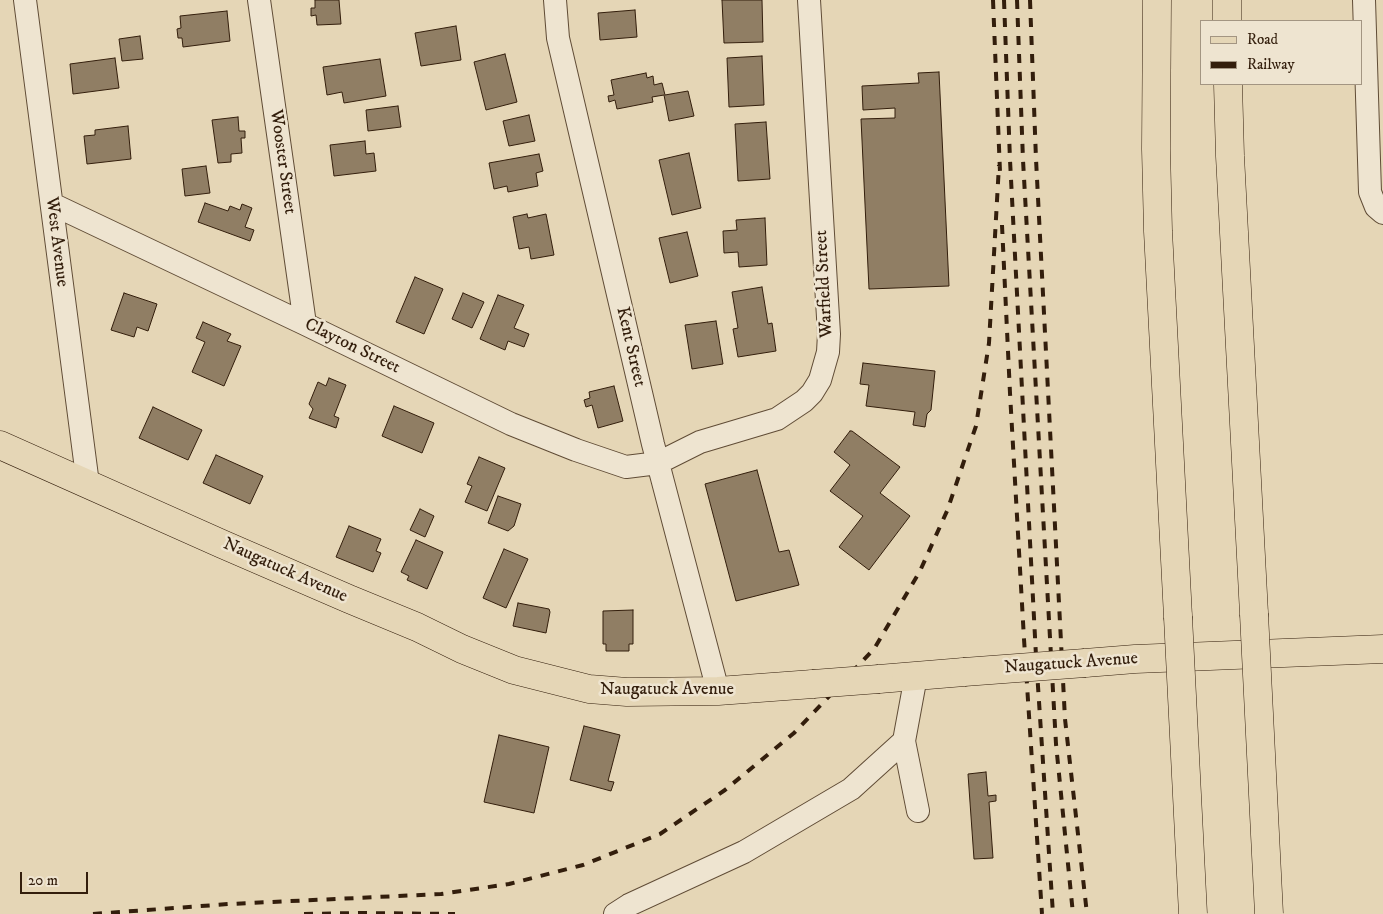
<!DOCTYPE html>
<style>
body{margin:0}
#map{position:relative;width:1383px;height:914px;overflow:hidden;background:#e5d6b6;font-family:"IM FELL DW Pica",serif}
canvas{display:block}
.legend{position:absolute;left:1200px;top:20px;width:162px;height:65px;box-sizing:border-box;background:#eee4d0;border:1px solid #a39582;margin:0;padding:6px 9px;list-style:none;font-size:15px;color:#331e0c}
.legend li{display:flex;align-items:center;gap:10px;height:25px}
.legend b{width:25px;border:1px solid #a39582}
.scale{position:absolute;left:20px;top:872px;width:68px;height:22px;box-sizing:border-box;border:2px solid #331e0c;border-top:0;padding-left:6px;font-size:15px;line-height:18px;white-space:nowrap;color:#331e0c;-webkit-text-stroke:4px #eee4d0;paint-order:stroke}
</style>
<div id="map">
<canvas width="1383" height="914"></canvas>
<ul class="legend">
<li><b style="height:6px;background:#e5d6b6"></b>Road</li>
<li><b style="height:6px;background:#331e0c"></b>Railway</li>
</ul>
<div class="scale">20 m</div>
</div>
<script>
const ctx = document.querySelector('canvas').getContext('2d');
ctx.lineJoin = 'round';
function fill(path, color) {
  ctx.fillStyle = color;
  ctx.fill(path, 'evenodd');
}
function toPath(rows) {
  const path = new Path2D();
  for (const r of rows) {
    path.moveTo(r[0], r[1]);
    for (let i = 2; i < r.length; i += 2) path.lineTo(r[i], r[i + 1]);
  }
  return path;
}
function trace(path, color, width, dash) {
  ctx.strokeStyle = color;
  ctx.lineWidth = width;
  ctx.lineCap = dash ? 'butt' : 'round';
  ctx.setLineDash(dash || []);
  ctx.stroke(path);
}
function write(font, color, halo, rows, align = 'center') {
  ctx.font = font + ' "IM FELL DW Pica",serif';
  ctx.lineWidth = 5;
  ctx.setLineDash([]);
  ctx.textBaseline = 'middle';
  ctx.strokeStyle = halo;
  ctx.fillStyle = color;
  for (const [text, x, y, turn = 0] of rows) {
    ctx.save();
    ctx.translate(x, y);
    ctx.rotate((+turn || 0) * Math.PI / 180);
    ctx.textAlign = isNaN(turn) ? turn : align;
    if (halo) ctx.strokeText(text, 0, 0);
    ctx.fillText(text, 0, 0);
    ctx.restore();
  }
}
const building = toPath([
 [315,0,339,0,341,24,317,25,316,15,311,16,311,8,315,8,315,0],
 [722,0,762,0,763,42,724,43,722,0],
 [635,10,637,37,600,40,598,13,635,10],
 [227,11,230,41,183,47,182,38,178,38,177,29,181,28,180,16,227,11],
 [456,26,461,60,421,66,415,33,456,26],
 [140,36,143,59,122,61,119,39,140,36],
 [505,54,517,102,486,110,474,62,505,54],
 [762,56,764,105,729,107,727,58,762,56],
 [115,58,119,88,73,94,70,64,115,58],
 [380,59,386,96,344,103,342,92,327,95,323,67,380,59],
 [939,72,949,286,869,289,861,119,895,118,895,108,863,110,862,86,919,83,918,73,939,72],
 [646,73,647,78,653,76,654,85,662,83,665,95,688,91,694,116,669,121,664,95,652,97,653,102,617,109,615,100,609,102,608,96,614,95,611,80,646,73],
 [398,106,401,127,368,131,366,110,398,106],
 [529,115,535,141,509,146,503,121,529,115],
 [238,117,239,131,245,131,245,138,241,138,242,153,231,154,231,162,218,163,212,120,238,117],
 [766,122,770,179,738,181,735,124,766,122],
 [128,126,131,159,87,164,84,136,95,135,95,130,128,126],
 [365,141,366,154,374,153,376,171,334,176,330,145,365,141],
 [689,153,701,208,672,215,659,160,689,153],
 [539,154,543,171,536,173,538,186,508,192,507,186,494,189,489,163,539,154],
 [206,166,210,193,185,196,182,169,206,166],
 [205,203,228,211,230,206,240,210,242,204,252,208,245,227,254,230,250,241,198,222,205,203],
 [527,214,528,218,546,214,554,255,531,259,529,247,519,249,513,217,527,214],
 [765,218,767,265,739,267,738,252,724,253,723,231,737,230,736,220,765,218],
 [687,232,698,276,670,283,659,238,687,232],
 [415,277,443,289,424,334,396,322,415,277],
 [762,287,768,324,772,323,776,351,738,357,733,329,738,328,732,292,762,287],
 [124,293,157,304,148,331,137,327,134,337,111,330,124,293],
 [463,293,484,302,472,328,452,319,463,293],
 [498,295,524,305,514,328,529,334,524,347,508,341,505,350,480,339,498,295],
 [716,321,723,364,692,369,685,325,716,321],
 [203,322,231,334,227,341,241,346,224,386,192,372,205,342,196,338,203,322],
 [863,363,935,371,931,410,927,414,925,427,913,425,915,412,866,406,869,385,860,384,863,363],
 [329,378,346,385,334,416,339,418,336,428,309,418,313,409,309,404,318,382,326,386,329,378],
 [614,386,623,421,598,428,592,405,586,407,584,400,590,398,589,392,614,386],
 [394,406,434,423,422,453,382,436,394,406],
 [153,407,202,430,188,460,139,438,153,407],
 [850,431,852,431,900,467,880,493,910,516,869,570,839,547,863,516,830,491,850,465,834,452,850,431],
 [216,455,263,476,250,504,203,483,216,455],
 [479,457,505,468,487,511,465,502,472,486,467,484,479,457],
 [757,470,779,552,789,550,799,585,736,601,705,484,757,470],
 [498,496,521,504,514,526,508,531,488,523,498,496],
 [420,509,434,516,425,537,410,530,420,509],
 [349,526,381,539,376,551,381,553,373,572,336,557,349,526],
 [416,540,443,552,427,589,407,580,409,576,401,572,416,540],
 [504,549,528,559,506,608,483,598,504,549],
 [518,603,549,609,550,612,546,633,513,626,518,603],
 [633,610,633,644,629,644,629,651,606,651,606,644,603,644,603,611,633,610],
 [584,726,620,735,608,781,614,782,611,791,570,780,584,726],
 [499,735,549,747,534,813,484,802,499,735],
 [986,772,988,796,996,795,996,801,989,802,993,858,974,859,968,774,986,772]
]);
fill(building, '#907e64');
trace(building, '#331e0c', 1);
const minor = toPath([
 [25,0,88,484],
 [259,0,305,324],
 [555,0,558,38,653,444,718,691],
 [1364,0,1370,192,1376,207,1383,213],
 [52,204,305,324,511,424,576,450,626,467,658,463,700,442,777,419,804,401,812,393,820,380,828,352,829,334,809,0],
 [904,741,918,811],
 [615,914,629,905,744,852,851,789,904,741,916,676]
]);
const major = toPath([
 [0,445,222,544,349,599,417,627,462,649,514,670,589,689,627,692,718,691,813,684],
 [1085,663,1135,659,1383,649],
 [879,679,964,672]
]);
const highway = toPath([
 [1157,0,1156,149,1158,231,1178,617],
 [1227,0,1227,21],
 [1228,84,1230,156,1254,614]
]);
trace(minor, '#604c36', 24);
trace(major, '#331e0c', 29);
trace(highway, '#331e0c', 29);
trace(minor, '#eee4d0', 22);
trace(major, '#e5d6b6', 28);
trace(highway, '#e5d6b6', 28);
trace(toPath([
 [993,0,1000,172],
 [1004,0,1010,160,1036,656,1053,914],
 [1017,0,1023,160,1056,744,1073,914],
 [1030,0,1036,159,1065,719,1087,914],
 [1002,225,1010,393,1024,639,1042,914],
 [93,914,229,904,441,894,509,884,583,865,660,834,725,790,794,733,874,649,920,571,947,511,976,426,989,343,999,165],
 [304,914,360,913,455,914]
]), '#331e0c', 4, [9, 9]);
const majorBridge = toPath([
 [964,672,1085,663],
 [813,684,879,679]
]);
const highwayBridge = toPath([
 [1254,614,1269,914],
 [1178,617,1193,914]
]);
trace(majorBridge, '#331e0c', 29, []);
trace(highwayBridge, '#331e0c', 29, []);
trace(majorBridge, '#e5d6b6', 28);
trace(highwayBridge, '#e5d6b6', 28);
write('18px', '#331e0c', '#eee4d0', [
 ["Wooster Street",282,162,82],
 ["West Avenue",56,242,83],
 ["Warfield Street",825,284,-93],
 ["Clayton Street",352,347,26],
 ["Kent Street",630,347,77],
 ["Naugatuck Avenue",285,571,24],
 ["Naugatuck Avenue",1071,664,-4],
 ["Naugatuck Avenue",667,690]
]);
</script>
